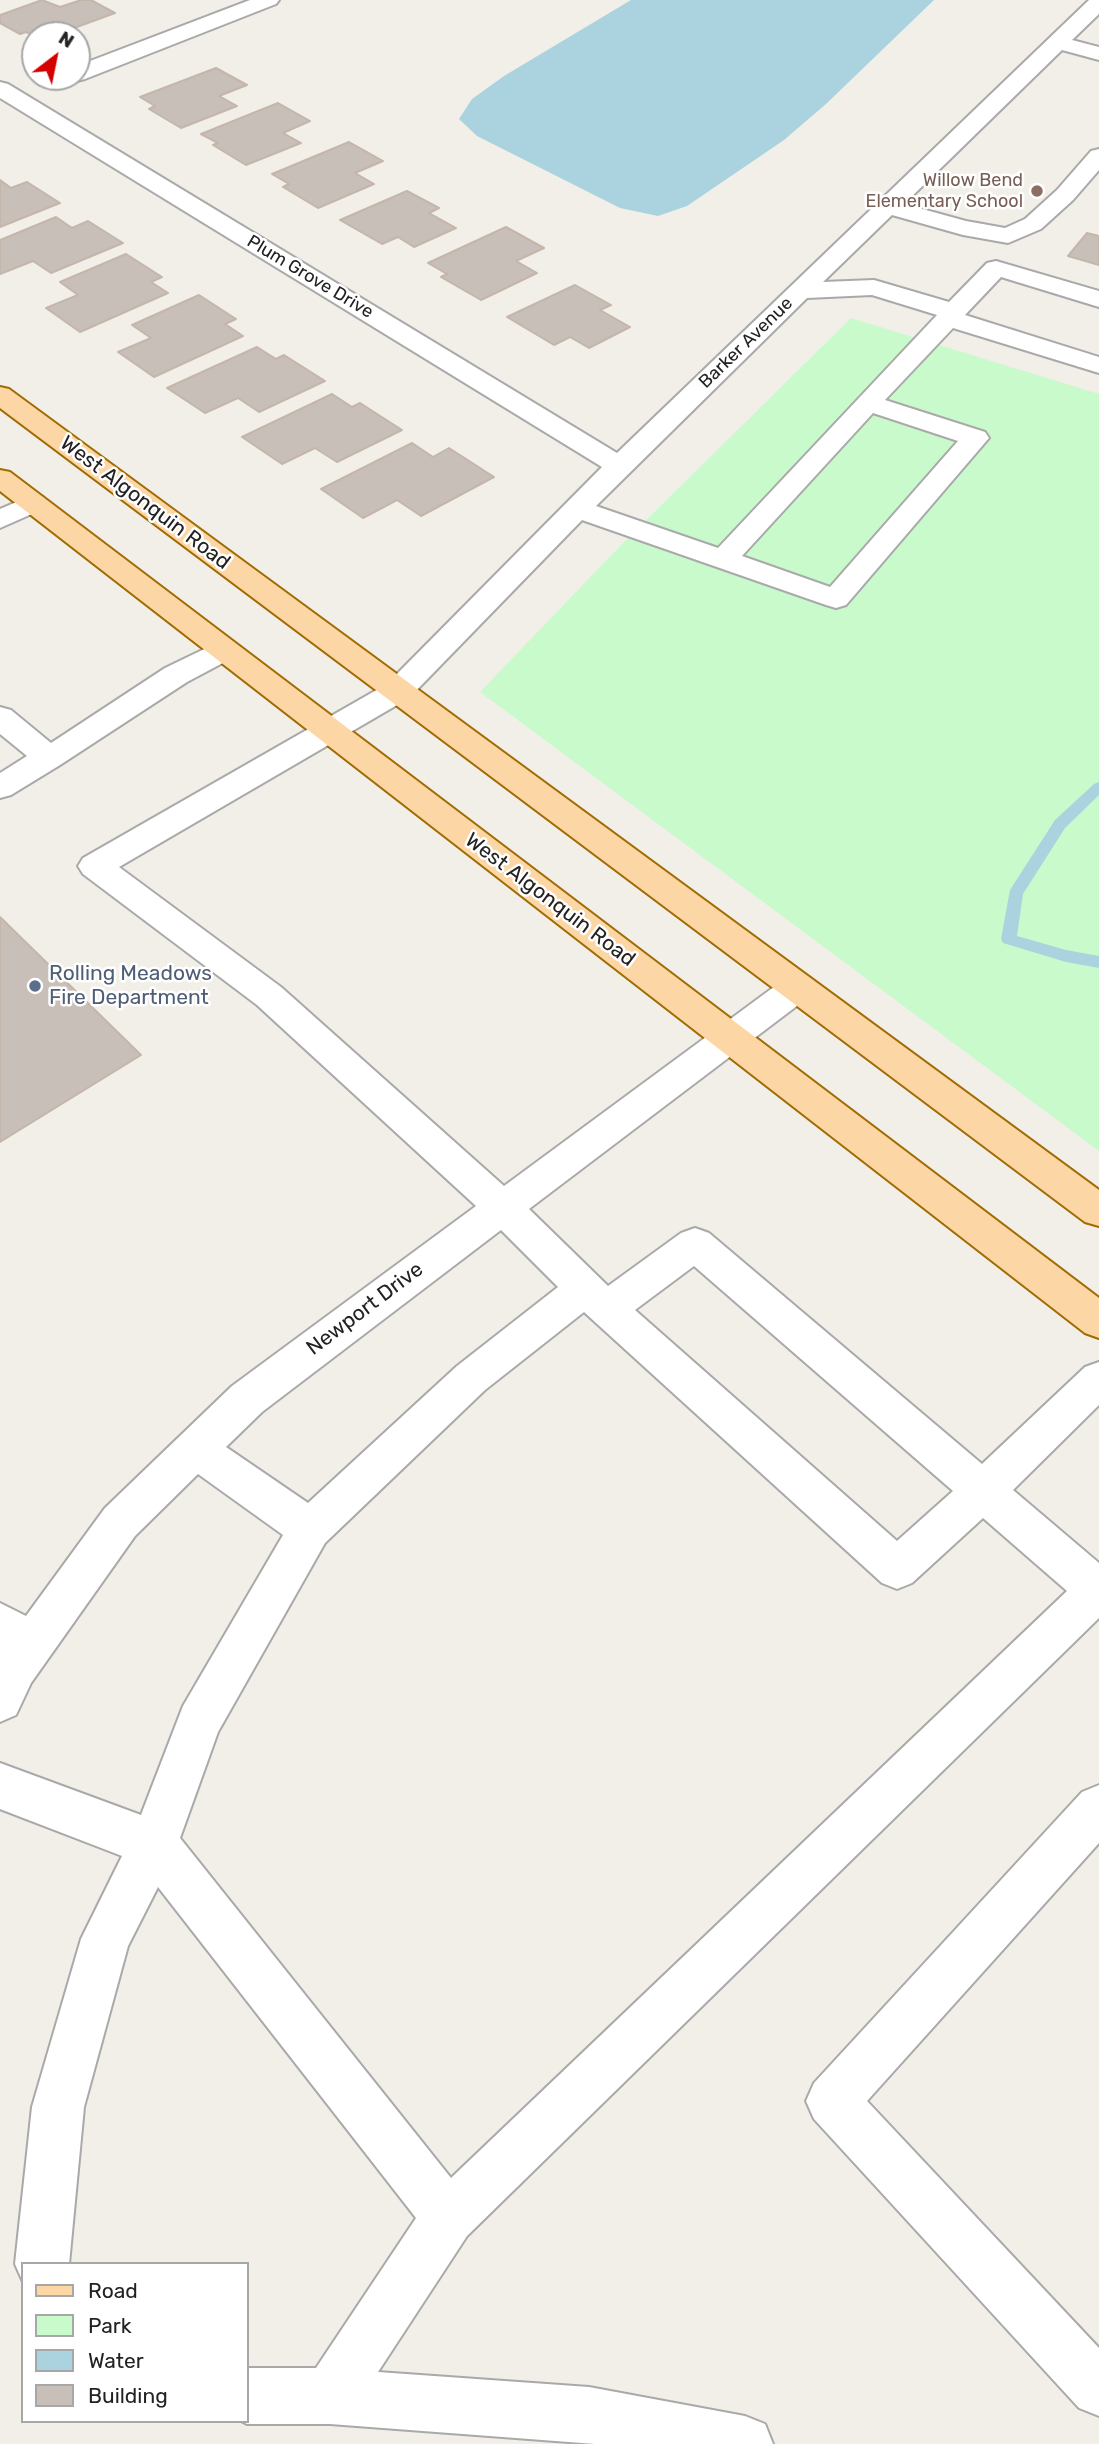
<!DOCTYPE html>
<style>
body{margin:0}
#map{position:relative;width:1099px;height:2444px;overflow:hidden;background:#f2efe9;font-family:Rubik,sans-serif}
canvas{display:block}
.legend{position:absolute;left:21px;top:2262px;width:228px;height:161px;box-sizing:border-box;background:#fff;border:2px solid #a7a7a7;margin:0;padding:9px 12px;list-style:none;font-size:21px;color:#222}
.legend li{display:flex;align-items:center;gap:14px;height:35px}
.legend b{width:35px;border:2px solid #a7a7a7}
.north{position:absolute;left:21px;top:21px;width:70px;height:70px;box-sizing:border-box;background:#fff;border:2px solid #a7a7a7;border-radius:50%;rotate:32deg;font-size:19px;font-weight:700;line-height:28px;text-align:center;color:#222}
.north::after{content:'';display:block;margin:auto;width:24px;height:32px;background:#d40000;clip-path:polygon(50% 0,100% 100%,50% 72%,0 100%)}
</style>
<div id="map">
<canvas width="1099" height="2444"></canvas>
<ul class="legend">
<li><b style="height:9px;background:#fcd6a4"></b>Road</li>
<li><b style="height:19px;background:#c8facc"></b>Park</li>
<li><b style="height:19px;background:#aad3df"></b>Water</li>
<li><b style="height:19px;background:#c7bfb8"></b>Building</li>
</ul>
<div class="north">N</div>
</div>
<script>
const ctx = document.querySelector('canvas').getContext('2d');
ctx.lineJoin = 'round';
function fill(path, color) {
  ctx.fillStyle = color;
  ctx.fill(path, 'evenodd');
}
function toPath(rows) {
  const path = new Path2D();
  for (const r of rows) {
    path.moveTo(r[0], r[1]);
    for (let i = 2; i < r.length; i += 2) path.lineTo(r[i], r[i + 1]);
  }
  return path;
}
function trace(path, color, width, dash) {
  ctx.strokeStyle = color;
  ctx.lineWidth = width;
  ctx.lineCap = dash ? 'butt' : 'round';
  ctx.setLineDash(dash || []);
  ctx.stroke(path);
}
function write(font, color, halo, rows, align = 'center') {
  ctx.font = font + ' Rubik,sans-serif';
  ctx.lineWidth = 5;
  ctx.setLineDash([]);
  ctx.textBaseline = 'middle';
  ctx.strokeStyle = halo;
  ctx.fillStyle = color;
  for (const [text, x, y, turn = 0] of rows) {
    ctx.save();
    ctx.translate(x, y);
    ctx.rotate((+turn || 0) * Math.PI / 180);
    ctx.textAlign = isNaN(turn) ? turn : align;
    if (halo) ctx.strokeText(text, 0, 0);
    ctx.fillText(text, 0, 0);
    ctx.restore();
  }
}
fill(toPath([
 [851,318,1099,394,1099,1151,480,692,622,544]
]), '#c8facc');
fill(toPath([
 [631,0,934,0,826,104,784,140,687,206,658,216,620,208,477,136,459,119,472,99,504,76]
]), '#aad3df');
fill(toPath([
 [1099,782,1099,795,1065,828,1023,894,1017,936,1066,950,1099,956,1099,968,1066,962,1003,943,1001,939,1010,890,1055,820,1094,784,1099,782]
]), '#aad3df');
const building = toPath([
 [42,0,60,7,81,0,91,0,115,13,55,35,35,35,35,37,26,32,20,34,0,23,0,15,42,0],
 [216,68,247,85,219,96,237,106,181,128,149,109,155,106,140,97,216,68],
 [278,103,310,121,283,133,301,143,246,165,213,145,218,143,201,134,278,103],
 [349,142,383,161,355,173,374,184,318,208,283,187,289,184,272,174,349,142],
 [0,180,11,188,27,182,60,203,0,227,0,180],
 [407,191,439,208,429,213,456,228,414,247,398,237,382,244,340,220,407,191],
 [56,217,72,228,88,221,123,243,51,273,33,261,0,274,0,240,56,217],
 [506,227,544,248,516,261,537,273,481,300,441,277,447,274,428,263,506,227],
 [1087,233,1099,236,1099,265,1068,256,1087,233],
 [126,254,162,277,151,282,168,293,80,332,46,308,78,295,60,282,126,254],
 [575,285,611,305,600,310,630,327,589,348,570,337,554,345,507,317,575,285],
 [199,295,236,319,225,324,243,336,154,377,118,352,151,338,132,325,199,295],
 [257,347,276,359,284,355,325,381,259,412,238,398,205,413,167,388,257,347],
 [332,394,352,407,360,403,402,430,337,462,315,448,282,464,242,437,332,394],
 [412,443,433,457,449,448,494,477,421,516,397,500,363,518,321,489,412,443],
 [0,917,141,1055,0,1142,0,917]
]);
fill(building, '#c7bfb8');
trace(building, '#c4b6ab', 2);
const minor = toPath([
 [250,0,279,0,276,4,85,79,77,81,68,77,77,77,77,66,250,0],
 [1089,0,1099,0,1099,14,1072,40,1099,47,1099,60,1062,50,904,204,966,221,1005,228,1025,219,1057,190,1091,151,1099,149,1099,170,1073,200,1041,229,1008,243,963,235,892,215,823,282,874,280,949,302,987,263,996,261,1099,291,1099,307,1001,277,965,315,1099,357,1099,373,953,328,885,400,985,432,989,438,846,605,836,608,826,605,582,520,409,698,119,867,281,987,504,1186,786,978,798,974,810,978,816,987,810,996,529,1209,608,1286,681,1233,695,1228,709,1233,982,1464,1085,1367,1099,1362,1099,1405,1013,1490,1099,1563,1099,1618,467,2236,378,2372,589,2387,745,2416,765,2424,773,2444,595,2444,330,2424,247,2424,241,2421,247,2421,247,2368,316,2368,416,2218,158,1887,128,1946,84,2107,69,2264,23,2264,23,2282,15,2264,32,2107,81,1939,122,1856,0,1809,0,1763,141,1815,183,1706,283,1535,198,1474,135,1536,31,1683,16,1715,0,1722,0,1603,26,1616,105,1508,232,1386,476,1206,257,1005,83,874,78,866,83,858,387,684,602,467,0,98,0,82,8,84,617,453,1089,0],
 [872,295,937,315,718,548,596,506,807,298,872,295],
 [873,413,958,441,830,587,742,556,873,413],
 [501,1230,558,1287,457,1366,308,1503,226,1447,262,1412,501,1230],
 [694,1266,953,1491,897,1541,635,1310,694,1266],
 [584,1312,882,1583,897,1589,912,1583,983,1518,1067,1591,451,2178,180,1838,218,1732,325,1543,485,1390,584,1312],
 [33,495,43,497,47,503,43,509,0,528,0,509,33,495],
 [223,640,234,643,238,650,234,657,187,682,60,765,11,795,0,798,0,773,27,756,0,734,0,707,11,710,51,743,165,668,223,640],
 [1099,1785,1099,1843,867,2101,1099,2348,1099,2416,1079,2408,814,2119,806,2101,814,2083,1082,1792,1099,1785]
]);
const major = toPath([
 [0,387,9,389,1099,1190,1099,1226,1085,1222,0,408,0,387],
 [0,470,10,472,1099,1298,1099,1338,1085,1333,0,491,0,470]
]);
trace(minor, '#a9a9a9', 4);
trace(major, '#a06b00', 4);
fill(minor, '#fff');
fill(major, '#fcd6a4');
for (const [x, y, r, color] of [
 [1037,191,7,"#8d6e63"],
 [35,986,7,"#5c6f8a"]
]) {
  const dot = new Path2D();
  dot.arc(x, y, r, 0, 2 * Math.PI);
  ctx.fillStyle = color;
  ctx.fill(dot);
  trace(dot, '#fff', 2.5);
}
write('18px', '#785e54', '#fff', [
 ["Willow Bend",1023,181],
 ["Elementary School",1023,202]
], 'right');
write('18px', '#222', '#fff', [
 ["Plum Grove Drive",310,277,31],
 ["Barker Avenue",746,343,-44]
]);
write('21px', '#222', '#fff', [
 ["West Algonquin Road",145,503,37],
 ["West Algonquin Road",550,900,37],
 ["Newport Drive",365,1309,-37]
]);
write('21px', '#4e5e75', '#fff', [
 ["Rolling Meadows",49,974],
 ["Fire Department",49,998]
], 'left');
</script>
